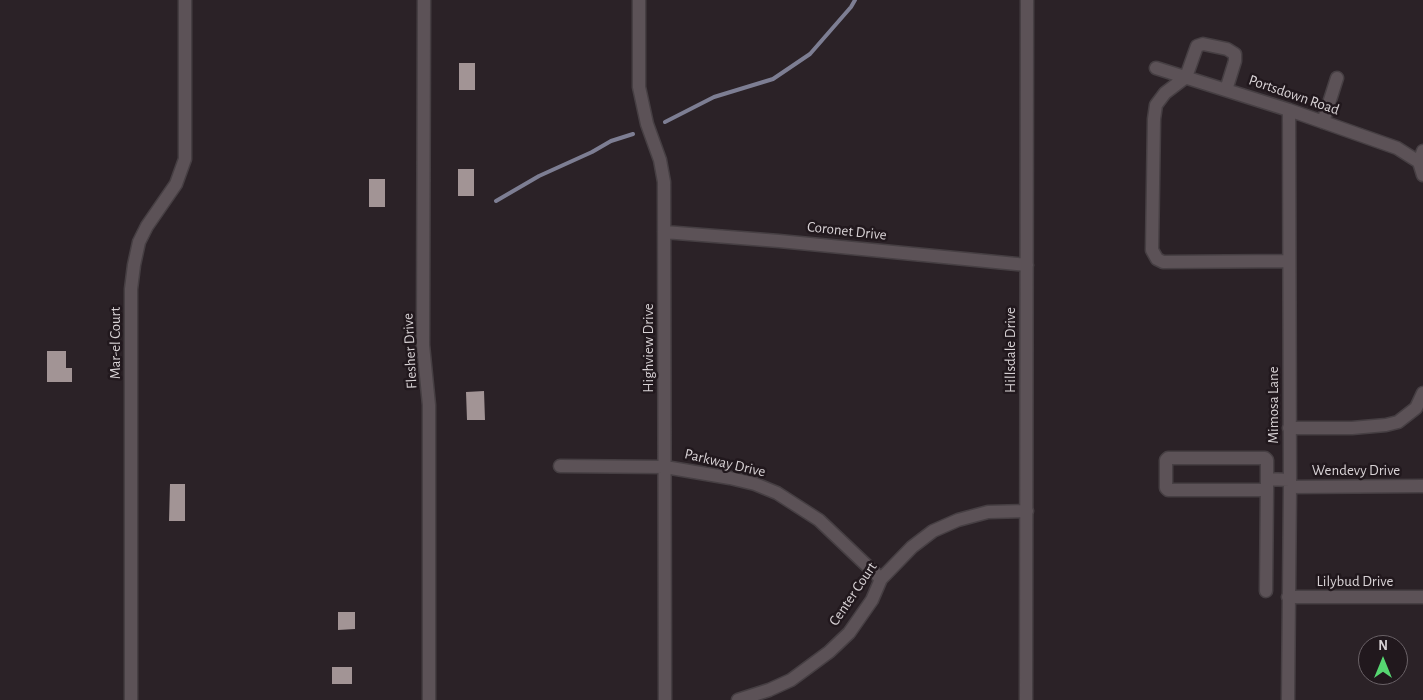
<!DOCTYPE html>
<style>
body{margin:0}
#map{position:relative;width:1423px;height:700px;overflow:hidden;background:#2b2227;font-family:"Alegreya Sans",sans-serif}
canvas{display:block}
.north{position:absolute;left:1358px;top:635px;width:50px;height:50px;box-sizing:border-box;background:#21181d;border:1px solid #6a6267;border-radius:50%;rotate:0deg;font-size:14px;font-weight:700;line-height:20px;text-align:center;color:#d8d2d5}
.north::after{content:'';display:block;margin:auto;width:18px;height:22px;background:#56d671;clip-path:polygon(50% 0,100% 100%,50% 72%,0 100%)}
</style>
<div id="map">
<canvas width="1423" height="700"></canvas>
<div class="north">N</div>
</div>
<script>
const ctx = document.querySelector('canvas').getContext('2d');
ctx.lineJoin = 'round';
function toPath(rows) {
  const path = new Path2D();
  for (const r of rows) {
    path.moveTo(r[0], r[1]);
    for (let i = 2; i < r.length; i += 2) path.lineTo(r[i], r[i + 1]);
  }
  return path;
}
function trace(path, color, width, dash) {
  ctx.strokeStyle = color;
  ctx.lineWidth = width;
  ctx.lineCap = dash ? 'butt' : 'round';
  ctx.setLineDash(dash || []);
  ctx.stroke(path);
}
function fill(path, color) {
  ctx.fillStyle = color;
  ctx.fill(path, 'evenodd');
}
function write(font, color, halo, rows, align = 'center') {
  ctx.font = font + ' "Alegreya Sans",sans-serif';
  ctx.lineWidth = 5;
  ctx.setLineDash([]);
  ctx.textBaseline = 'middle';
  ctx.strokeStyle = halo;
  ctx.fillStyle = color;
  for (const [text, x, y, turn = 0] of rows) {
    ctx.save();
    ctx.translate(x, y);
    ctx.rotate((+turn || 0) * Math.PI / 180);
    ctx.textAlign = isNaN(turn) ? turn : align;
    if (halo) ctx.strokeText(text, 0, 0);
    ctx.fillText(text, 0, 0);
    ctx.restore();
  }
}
trace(toPath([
 [665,122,714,97,773,79,810,54,851,7,855,0],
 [496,201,539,176,592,152,611,141,633,134]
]), '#7d7e93', 4);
fill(toPath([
 [459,63,475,63,475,90,459,90],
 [458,169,474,169,474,196,458,196],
 [369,179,385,179,385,207,369,207],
 [47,351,66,351,66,368,72,368,72,382,47,382],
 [484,391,485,420,467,420,466,392],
 [170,484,185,484,185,521,169,521],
 [338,612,355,612,355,629,338,630],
 [332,667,352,667,352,684,332,684]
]), '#a29495');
const minor = toPath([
 [424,0,423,345,429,405,429,700],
 [639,0,639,87,647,124,660,160,664,182,665,700],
 [1156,68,1289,110,1397,148,1419,162],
 [1226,90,1235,61,1235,54,1227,49,1203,44,1197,46,1186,77,1165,93,1156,105,1154,119,1152,250,1157,259,1163,262,1289,261],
 [1323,122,1337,78],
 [1423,151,1419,162,1423,175],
 [664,232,779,241,1027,265],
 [1289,428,1352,428,1386,425,1398,422,1416,408,1423,393],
 [560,466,665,467,730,478,755,484,777,493,819,520,881,579],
 [1267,479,1267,460,1265,458,1168,458,1166,460,1166,488,1168,490,1267,490,1267,479,1289,480],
 [1290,487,1423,486],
 [1266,591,1267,490],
 [1288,597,1423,597],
 [131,700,131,289,134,265,139,242,147,226,176,184,185,159,185,0],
 [738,700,769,690,791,680,829,652,849,633,872,600,881,579,912,547,933,531,958,520,988,512,1027,511],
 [1026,700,1027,0],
 [1288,700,1290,487,1289,110]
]);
trace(minor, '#463f43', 15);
trace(minor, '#5c5257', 12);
write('15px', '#d8d2d5', '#21181d', [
 ["Portsdown Road",1294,95,19],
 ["Coronet Drive",847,231,6],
 ["Mar-el Court",115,343,-90],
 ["Highview Drive",648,348,-90],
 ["Hillsdale Drive",1010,350,-90],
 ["Flesher Drive",410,351,-93],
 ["Mimosa Lane",1273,405,-90],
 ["Parkway Drive",725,463,13],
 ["Wendevy Drive",1356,470],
 ["Lilybud Drive",1355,581],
 ["Center Court",853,594,-56]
]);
</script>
